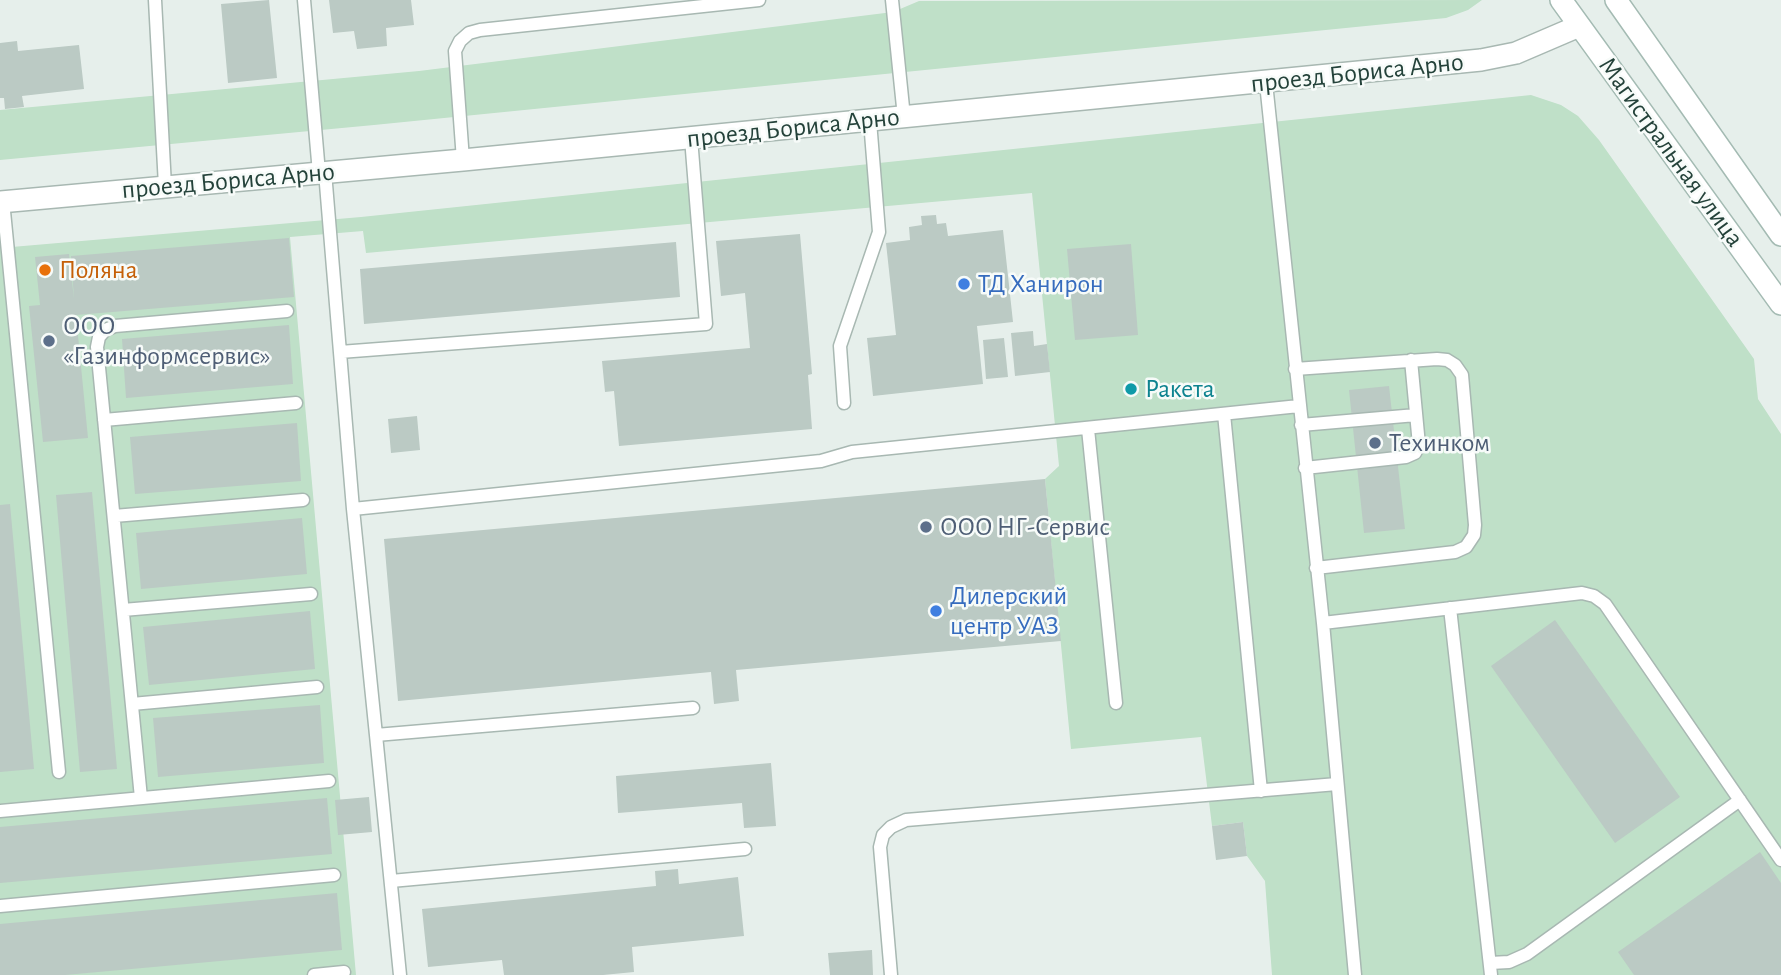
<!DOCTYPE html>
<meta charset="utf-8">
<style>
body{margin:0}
canvas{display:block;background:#e6efeb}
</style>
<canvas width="1781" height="975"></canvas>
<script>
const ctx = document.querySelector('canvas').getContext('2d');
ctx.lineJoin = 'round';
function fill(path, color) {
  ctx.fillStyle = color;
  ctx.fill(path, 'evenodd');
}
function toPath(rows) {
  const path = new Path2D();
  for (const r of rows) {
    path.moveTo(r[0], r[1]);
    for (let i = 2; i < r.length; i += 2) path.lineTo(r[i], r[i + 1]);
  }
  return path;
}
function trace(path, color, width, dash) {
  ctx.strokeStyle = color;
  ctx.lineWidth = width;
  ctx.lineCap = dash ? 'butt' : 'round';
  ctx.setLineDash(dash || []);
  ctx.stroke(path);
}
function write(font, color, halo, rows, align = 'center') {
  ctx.font = font + ' "Alegreya Sans",sans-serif';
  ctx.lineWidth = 5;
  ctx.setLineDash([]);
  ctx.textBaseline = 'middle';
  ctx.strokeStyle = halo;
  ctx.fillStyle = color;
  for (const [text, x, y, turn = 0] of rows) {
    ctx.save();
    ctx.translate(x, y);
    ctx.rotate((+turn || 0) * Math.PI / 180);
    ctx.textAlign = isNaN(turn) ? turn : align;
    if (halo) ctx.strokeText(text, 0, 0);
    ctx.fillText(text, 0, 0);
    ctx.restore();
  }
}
fill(toPath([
 [1482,0,1468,10,1446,18,374,125,0,160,0,110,419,71,893,12,919,1],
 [1531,95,1561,105,1578,116,1599,140,1754,359,1758,399,1781,434,1781,975,1272,975,1265,881,1247,856,1243,822,1212,826,1201,737,1071,749,1045,479,1059,466,1032,193,366,253,363,231,290,237,356,975,0,975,0,248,361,217]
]), '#bfe0c8');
fill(toPath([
 [269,0,277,78,228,83,221,4],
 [329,0,411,0,414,25,386,28,387,46,357,49,354,31,333,33],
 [17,41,18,51,79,45,84,89,22,96,24,107,5,109,4,98,0,98,0,43],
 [936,215,937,224,946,223,948,236,1003,230,1013,322,977,326,983,384,873,396,867,338,896,335,886,243,910,240,909,227,922,225,921,216],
 [800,234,812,374,808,375,812,429,619,446,614,391,605,392,602,361,750,348,745,293,721,296,716,241],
 [289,238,294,297,76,315,88,438,43,442,29,306,40,305,35,257,69,254,74,299,71,256],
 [676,242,680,297,364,324,360,269],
 [1131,244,1138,335,1075,340,1067,249],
 [289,325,293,384,126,398,122,339],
 [1033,331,1034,346,1047,344,1050,372,1015,376,1011,333],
 [1004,338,1008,377,986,379,983,340],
 [1389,386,1405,529,1364,533,1349,390],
 [417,416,420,450,391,453,388,419],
 [297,423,301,481,135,494,130,437],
 [1045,479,1061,641,736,670,739,701,714,704,711,672,398,701,384,539],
 [92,492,117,769,80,772,56,495],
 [10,504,34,769,0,772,0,505],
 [302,518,307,574,141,589,136,533],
 [310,611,315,669,149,685,143,627],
 [1555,620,1680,797,1615,843,1491,666],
 [320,705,324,763,158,777,153,718],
 [771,763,776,826,744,828,742,803,618,813,616,776],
 [369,797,372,832,338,835,335,800],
 [327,798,332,854,0,883,0,827],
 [1243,822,1247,856,1216,860,1212,826],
 [1760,852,1781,883,1781,975,1634,975,1618,952],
 [678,869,679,884,738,877,744,936,632,947,634,972,603,975,504,975,502,960,428,967,422,909,656,886,655,871],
 [337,893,342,950,65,975,0,975,0,924],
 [872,950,873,975,830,975,828,953]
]), '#bbcac4');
const service = toPath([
 [155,0,165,186],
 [304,0,319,173],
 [892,0,904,117],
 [1266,83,1323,623,1582,593,1594,596,1605,604,1781,860],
 [463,160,455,51,460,41,469,33,480,30,759,0],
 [325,172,353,509,376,735,693,708],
 [3,201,59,772],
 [340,352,706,324,691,138],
 [1295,369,1437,359,1447,360,1455,365,1462,375,1475,525,1474,535,1466,547,1455,552,1316,568],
 [844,403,840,346,879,232,870,121],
 [1224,414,1261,791],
 [104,420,296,403],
 [1301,425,1416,415],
 [1088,429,1116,703],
 [1305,468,1406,457,1415,453,1419,445,1411,360],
 [353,509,821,461,852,452,1299,406],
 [114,516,303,500],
 [1450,608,1491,975],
 [123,610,311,594],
 [1323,623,1355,975],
 [132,704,317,687],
 [376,735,400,975],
 [141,798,97,347,99,337,105,330,115,326,287,311],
 [0,811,329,781],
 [391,881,745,849],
 [0,906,334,875],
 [1490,963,1509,962,1527,954,1740,800],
 [314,975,344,972],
 [891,975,880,847,883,835,891,827,906,820,1337,784]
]);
const minor = toPath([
 [0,202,463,160,1481,60,1516,53,1579,26]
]);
const secondary = toPath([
 [1561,0,1781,304],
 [1616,0,1781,235]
]);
trace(service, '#a8b8b2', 15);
trace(minor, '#a8b8b2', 24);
trace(secondary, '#a4bbb3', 24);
trace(service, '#fff', 12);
trace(minor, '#fff', 21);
trace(secondary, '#fff', 21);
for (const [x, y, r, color] of [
 [45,270,7,"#e8710a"],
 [964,284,7,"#3f7fe0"],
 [49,341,7,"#5c6f8a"],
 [1131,389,7,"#0f9aa8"],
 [1375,443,7,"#5c6f8a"],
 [926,527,7,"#5c6f8a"],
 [936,611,7,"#3f7fe0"]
]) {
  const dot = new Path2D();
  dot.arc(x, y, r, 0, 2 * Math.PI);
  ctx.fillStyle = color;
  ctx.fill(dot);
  trace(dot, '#f7fbf9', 2.5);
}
write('26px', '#24423a', '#f7fbf9', [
 ["проезд Бориса Арно",1357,73,-6],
 ["проезд Бориса Арно",793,128,-6],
 ["Магистральная улица",1671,152,54],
 ["проезд Бориса Арно",228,181,-5]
]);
write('26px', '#c56008', '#f7fbf9', [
 ["Поляна",59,270]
], 'left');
write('26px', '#366cbe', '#f7fbf9', [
 ["ТД Ханирон",978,284],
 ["Дилерский",950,596],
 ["центр УАЗ",950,626]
], 'left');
write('26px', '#4e5e75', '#f7fbf9', [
 ["ООО",63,326],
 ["«Газинформсервис»",63,356],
 ["Техинком",1389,443],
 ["ООО НГ-Сервис",940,527]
], 'left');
write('26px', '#0d838f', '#f7fbf9', [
 ["Ракета",1145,389]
], 'left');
</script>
